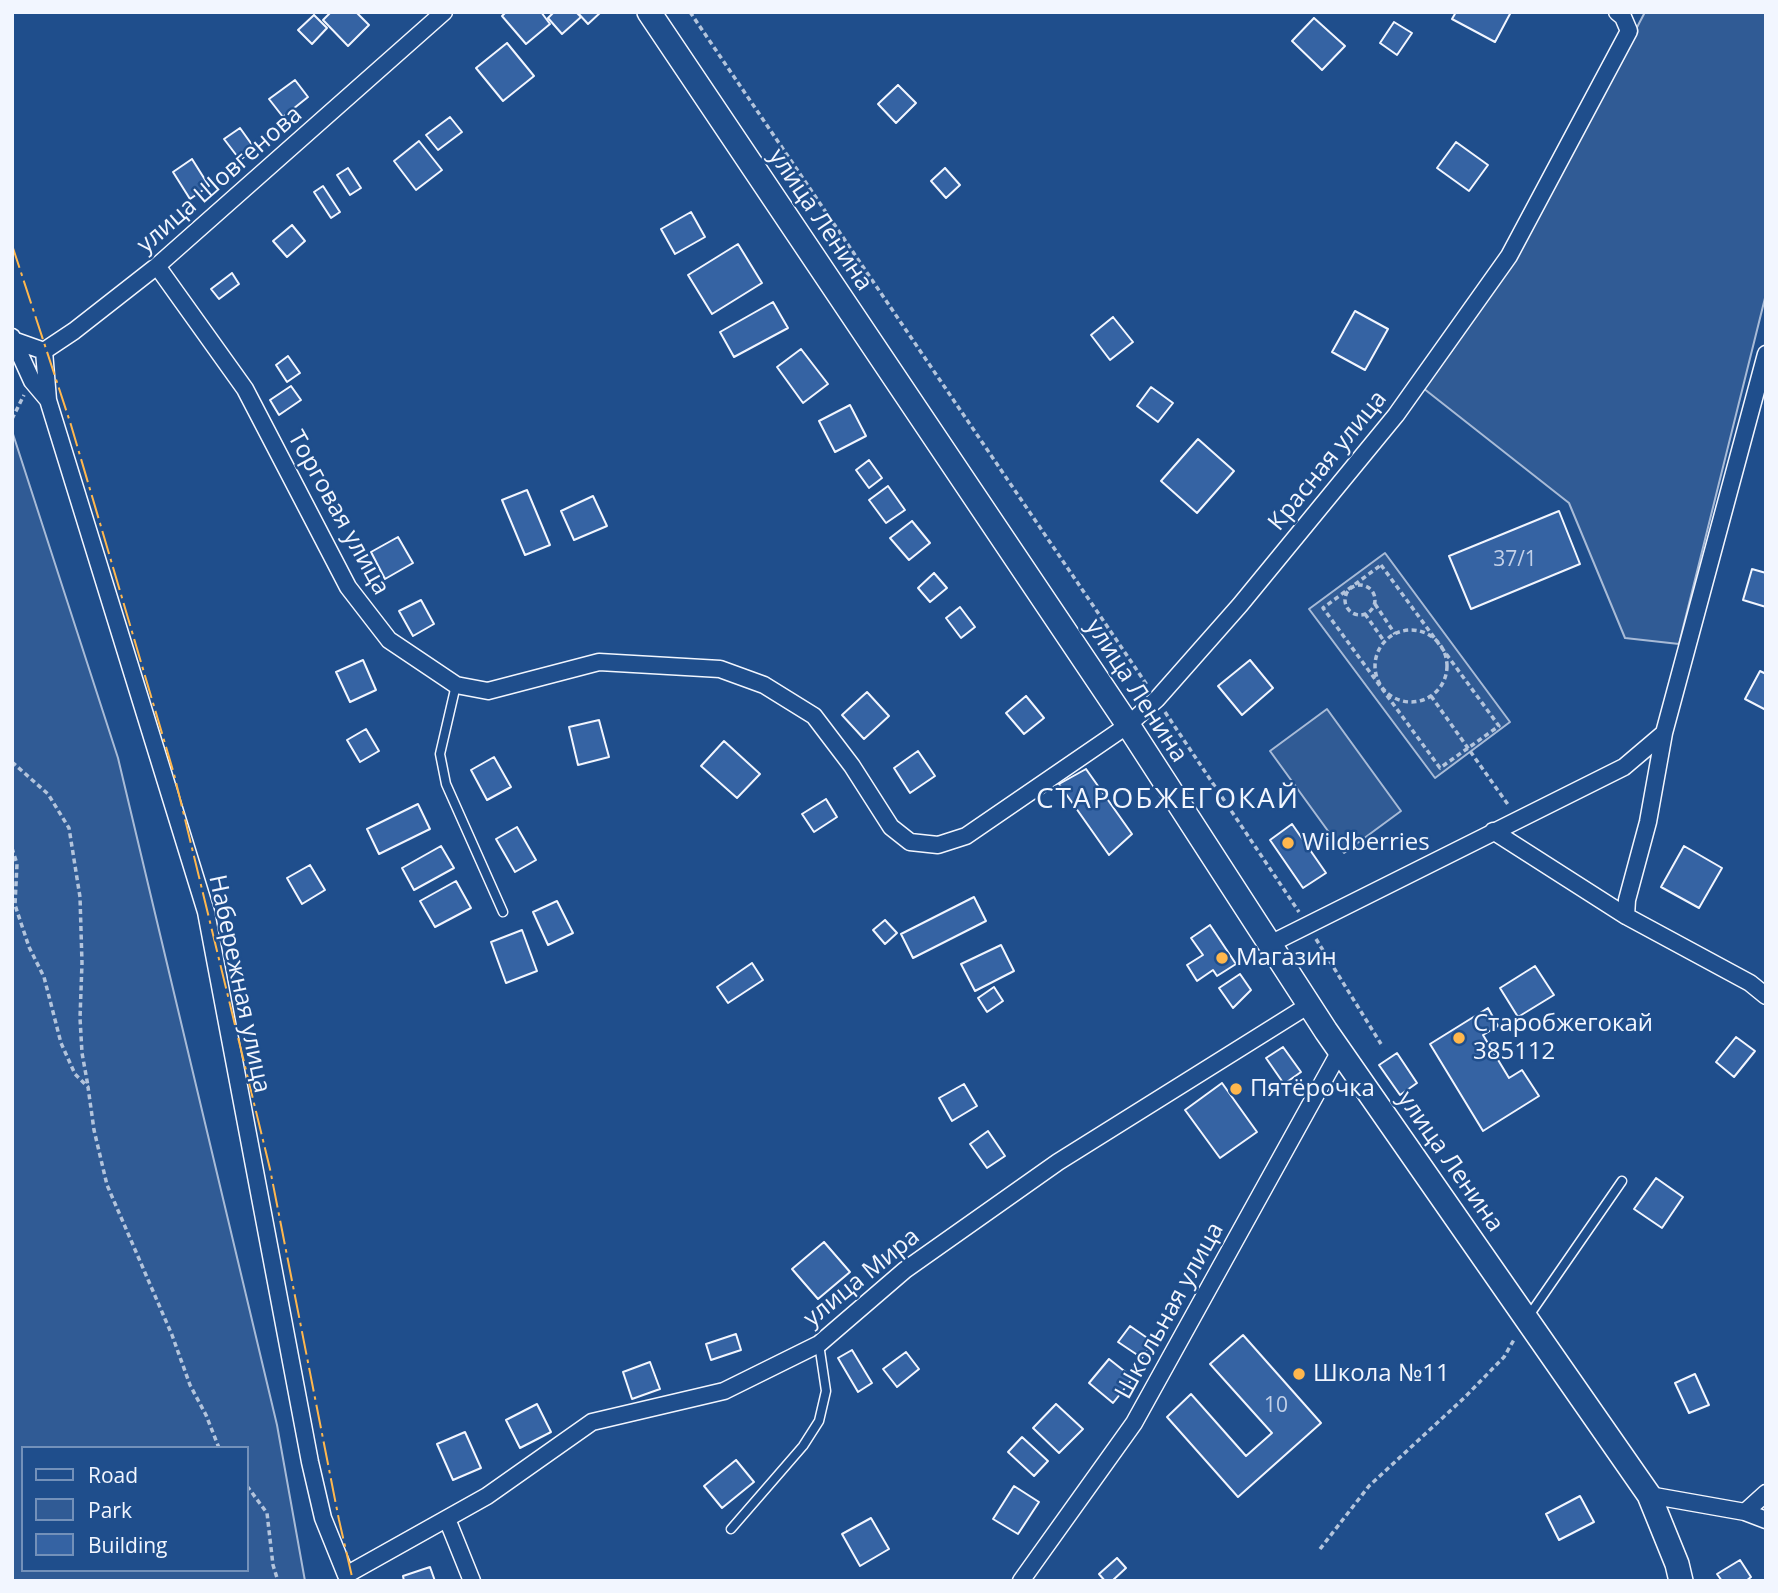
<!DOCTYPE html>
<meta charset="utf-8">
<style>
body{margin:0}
#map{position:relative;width:1778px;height:1593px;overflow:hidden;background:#1f4e8c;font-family:"Open Sans",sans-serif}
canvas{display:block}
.frame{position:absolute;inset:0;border:14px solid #f2f6ff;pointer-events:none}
.legend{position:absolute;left:21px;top:1446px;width:228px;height:126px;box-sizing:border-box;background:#1f4e8c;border:2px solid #7391ba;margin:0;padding:9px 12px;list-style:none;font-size:21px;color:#f2f6ff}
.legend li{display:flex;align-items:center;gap:14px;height:35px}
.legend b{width:35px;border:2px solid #7391ba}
</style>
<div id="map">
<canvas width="1778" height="1593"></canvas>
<div class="frame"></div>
<ul class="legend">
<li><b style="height:9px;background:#1f4e8c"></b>Road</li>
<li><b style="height:19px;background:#305b95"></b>Park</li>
<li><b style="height:19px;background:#3563a3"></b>Building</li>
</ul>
</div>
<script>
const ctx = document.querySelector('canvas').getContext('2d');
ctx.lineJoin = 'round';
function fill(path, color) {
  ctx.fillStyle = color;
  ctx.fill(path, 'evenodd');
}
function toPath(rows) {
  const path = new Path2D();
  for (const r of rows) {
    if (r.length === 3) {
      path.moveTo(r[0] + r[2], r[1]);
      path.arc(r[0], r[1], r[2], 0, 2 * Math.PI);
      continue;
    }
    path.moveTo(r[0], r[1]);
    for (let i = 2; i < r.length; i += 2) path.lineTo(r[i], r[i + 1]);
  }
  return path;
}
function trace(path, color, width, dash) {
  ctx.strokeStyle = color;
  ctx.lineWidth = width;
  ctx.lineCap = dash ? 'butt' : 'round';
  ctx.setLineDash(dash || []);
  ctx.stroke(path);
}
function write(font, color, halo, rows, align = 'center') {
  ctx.font = font + ' "Open Sans",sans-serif';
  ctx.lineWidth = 5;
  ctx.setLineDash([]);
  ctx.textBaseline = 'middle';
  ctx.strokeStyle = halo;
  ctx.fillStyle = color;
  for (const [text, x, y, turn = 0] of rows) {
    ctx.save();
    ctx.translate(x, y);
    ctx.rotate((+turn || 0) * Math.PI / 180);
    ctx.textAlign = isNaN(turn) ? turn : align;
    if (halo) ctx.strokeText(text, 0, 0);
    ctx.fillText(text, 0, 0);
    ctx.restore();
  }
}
const green = toPath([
 [1645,12,1766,12,1766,294,1679,644,1625,638,1569,503,1423,388,1451,352,1532,228,1645,12],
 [12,431,118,758,277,1425,305,1581,12,1581,12,431],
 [23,1448,247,1448,247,1570,23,1570,23,1448],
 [1385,553,1510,722,1435,778,1309,609,1385,553],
 [1327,709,1401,811,1344,853,1270,751,1327,709]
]);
fill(green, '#305b95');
trace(green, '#a8bbd7', 2);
const building = toPath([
 [331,12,356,12,369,25,348,46,323,20,331,12],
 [506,12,541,12,550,24,526,44,502,16,506,12],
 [554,12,576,12,581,17,562,34,548,18,554,12],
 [577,12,601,12,588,24,577,12],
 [1456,12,1511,12,1495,42,1452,19,1456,12],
 [314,15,327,28,312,44,298,30,314,15],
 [1314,18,1345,46,1322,70,1292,41,1314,18],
 [1394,22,1412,33,1397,55,1380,43,1394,22],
 [507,43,534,76,503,101,476,68,507,43],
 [295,80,308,97,283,117,269,99,295,80],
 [898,85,916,103,896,123,878,104,898,85],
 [450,117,462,132,438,150,426,135,450,117],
 [240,128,255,149,240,160,224,139,240,128],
 [419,141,442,170,416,190,394,161,419,141],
 [1456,142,1488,165,1469,191,1437,168,1456,142],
 [192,159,209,186,190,199,173,172,192,159],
 [348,168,361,188,350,195,337,175,348,168],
 [945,168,960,185,946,198,931,181,945,168],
 [323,186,340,212,331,218,314,192,323,186],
 [691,212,705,237,675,254,661,229,691,212],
 [292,225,305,241,287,257,273,241,292,225],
 [738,244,762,283,712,314,688,275,738,244],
 [232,273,239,284,219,299,211,289,232,273],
 [773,302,788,328,734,357,720,332,773,302],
 [1355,311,1388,329,1365,370,1332,352,1355,311],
 [1113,317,1133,342,1110,360,1091,335,1113,317],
 [801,349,828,384,803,403,777,367,801,349],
 [288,356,300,373,287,382,276,365,288,356],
 [291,386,301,400,279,415,270,400,291,386],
 [1151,387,1173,403,1158,422,1137,406,1151,387],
 [850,405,866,436,835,452,819,421,850,405],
 [1198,439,1234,471,1197,513,1161,481,1198,439],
 [869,460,882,478,869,488,856,470,869,460],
 [888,486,905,510,886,523,869,500,888,486],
 [527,490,550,545,525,555,502,500,527,490],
 [593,496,607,526,574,540,561,511,593,496],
 [1559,511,1580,564,1471,609,1449,556,1559,511],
 [912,521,930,543,909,560,890,538,912,521],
 [398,537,413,563,385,579,371,552,398,537],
 [1752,569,1766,573,1766,607,1743,600,1752,569],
 [934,573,947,588,930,602,918,588,934,573],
 [421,600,434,624,413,636,399,611,421,600],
 [960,607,975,627,961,638,946,618,960,607],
 [363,660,376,690,350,702,336,672,363,660],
 [1250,660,1273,688,1242,715,1218,686,1250,660],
 [1760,671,1766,674,1766,710,1745,699,1760,671],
 [867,692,889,716,864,739,842,715,867,692],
 [1026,696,1044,718,1024,734,1006,713,1026,696],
 [599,720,609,757,578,765,569,727,599,720],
 [366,729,379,751,360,762,347,740,366,729],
 [724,741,760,774,737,798,701,766,724,741],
 [918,751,935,776,910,793,894,768,918,751],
 [494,757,511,787,487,800,471,770,494,757],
 [1086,769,1132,834,1109,855,1059,784,1086,769],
 [826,799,837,817,814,832,802,814,826,799],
 [418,804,430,829,379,854,367,829,418,804],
 [1292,824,1326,873,1303,888,1270,840,1292,824],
 [517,827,536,860,515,872,496,839,517,827],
 [441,846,454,868,414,890,402,868,441,846],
 [1684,846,1722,868,1699,908,1661,887,1684,846],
 [310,865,325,890,302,904,287,878,310,865],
 [456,881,471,908,435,927,420,901,456,881],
 [974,897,986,921,913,958,901,934,974,897],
 [557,901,573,933,548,945,533,912,557,901],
 [885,920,897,933,885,944,873,930,885,920],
 [1210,925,1236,964,1217,976,1213,970,1197,981,1187,965,1203,955,1191,938,1210,925],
 [522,930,537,971,506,983,491,942,522,930],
 [1001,945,1014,971,975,991,961,964,1001,945],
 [752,963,763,980,728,1003,717,987,752,963],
 [1535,966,1554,995,1518,1017,1500,988,1535,966],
 [1240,974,1251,990,1233,1008,1219,988,1240,974],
 [994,987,1003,1001,987,1012,978,998,994,987],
 [1488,1008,1498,1026,1483,1035,1509,1078,1522,1070,1539,1096,1483,1131,1430,1044,1488,1008],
 [1736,1037,1755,1051,1734,1077,1716,1062,1736,1037],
 [1283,1047,1301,1072,1284,1084,1266,1058,1283,1047],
 [1397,1053,1417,1083,1400,1095,1379,1065,1397,1053],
 [1222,1083,1257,1132,1220,1158,1185,1110,1222,1083],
 [964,1084,977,1106,952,1121,939,1098,964,1084],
 [988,1131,1005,1156,987,1168,970,1144,988,1131],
 [1656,1178,1683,1197,1662,1228,1634,1209,1656,1178],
 [824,1242,850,1272,818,1299,792,1269,824,1242],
 [1130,1326,1153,1342,1142,1358,1118,1342,1130,1326],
 [736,1334,741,1350,711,1360,706,1344,736,1334],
 [1243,1335,1321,1423,1238,1497,1167,1417,1191,1394,1246,1456,1272,1433,1210,1364,1243,1335],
 [852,1350,872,1383,858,1392,838,1358,852,1350],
 [906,1352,919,1369,897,1387,883,1369,906,1352],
 [1109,1359,1133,1378,1113,1403,1089,1383,1109,1359],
 [650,1362,660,1389,632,1399,623,1372,650,1362],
 [1695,1374,1709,1405,1689,1413,1675,1383,1695,1374],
 [537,1404,551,1432,520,1448,506,1420,537,1404],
 [1056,1404,1083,1429,1059,1453,1033,1428,1056,1404],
 [465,1432,481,1468,453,1480,437,1444,465,1432],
 [1022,1437,1048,1461,1034,1476,1008,1452,1022,1437],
 [736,1460,754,1482,722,1508,704,1486,736,1460],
 [1014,1486,1039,1502,1018,1534,993,1519,1014,1486],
 [1580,1496,1594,1522,1559,1540,1546,1514,1580,1496],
 [871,1518,889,1549,860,1566,842,1534,871,1518],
 [1117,1558,1126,1568,1112,1581,1105,1581,1099,1574,1117,1558],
 [1740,1560,1751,1577,1746,1581,1722,1581,1717,1574,1740,1560],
 [430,1567,435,1581,404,1581,403,1576,430,1567]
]);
fill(building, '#3563a3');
trace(building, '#f2f6ff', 2);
const lane = toPath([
 [456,685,440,754,446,784,503,912],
 [1528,1317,1622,1181],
 [731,1529,803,1446,819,1421,826,1391,819,1344]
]);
const street = toPath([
 [157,266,245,389,348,587,389,640,456,685,488,691,599,662,720,669,764,685,814,716,852,766,891,827,910,842,938,845,966,836,1128,725,1157,699,1240,605,1396,415,1509,256,1629,31,1623,17,1617,12],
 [12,337,32,381,48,400,206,912,310,1462,323,1518,346,1575,487,1496,592,1422,724,1391,819,1344,905,1270,1058,1162,1309,1005],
 [13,340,44,351,74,331,157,266,444,12],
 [44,351,48,400],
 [1493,831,1626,916,1750,983,1766,996],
 [1626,916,1627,900,1648,822,1664,733,1766,354],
 [1268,945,1624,767,1664,733],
 [1649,1495,1745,1512,1766,1520],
 [1745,1512,1766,1493],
 [447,1519,472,1581],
 [1021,1581,1134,1423,1340,1051]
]);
const secondary = toPath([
 [649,12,1128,725,1326,1031,1649,1495,1677,1564,1681,1581]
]);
trace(lane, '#f2f6ff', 11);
trace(street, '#f2f6ff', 19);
trace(secondary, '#f2f6ff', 26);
trace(toPath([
 [690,12,1147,685],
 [12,419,24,395],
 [1381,565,1499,726,1440,768,1323,608,1381,565],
 [1360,600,15],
 [1375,604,1395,634],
 [1365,614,1384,641],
 [1411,666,36],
 [1431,696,1509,806],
 [1165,712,1299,912],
 [12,762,48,794,69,828,80,897,82,963,80,1018,82,1053,88,1086],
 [12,848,17,864,15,905,29,947,44,977,61,1043,75,1074,88,1087,94,1130,107,1185,172,1335,190,1385,206,1415,219,1448],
 [1316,939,1381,1044],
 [247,1486,267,1513,273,1565,278,1581],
 [1320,1549,1369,1486,1464,1398,1504,1357,1515,1338]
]), '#b3c4dc', 3.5, [5, 3.5]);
trace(lane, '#1f4e8c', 8);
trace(street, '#1f4e8c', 16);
trace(secondary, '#1f4e8c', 23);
trace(toPath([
 [12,245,71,425,174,774,270,1169,339,1520,353,1581]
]), '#ffb74d', 2, [24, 5, 3.5, 5]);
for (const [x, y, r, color] of [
 [1288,843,7,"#ffb74d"],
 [1222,958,7,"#ffb74d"],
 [1459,1038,7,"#ffb74d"],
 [1236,1089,7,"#ffb74d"],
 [1299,1374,7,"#ffb74d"]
]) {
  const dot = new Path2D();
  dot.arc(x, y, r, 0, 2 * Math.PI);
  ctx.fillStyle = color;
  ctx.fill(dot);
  trace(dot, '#1f4e8c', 2.5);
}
write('21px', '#c3d1e8', null, [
 ["37/1",1515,560],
 ["10",1276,1406]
]);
write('24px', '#f2f6ff', '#1f4e8c', [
 ["улица Шовгенова",220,180,-41],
 ["улица Ленина",820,220,56],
 ["Красная улица",1328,461,-51],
 ["Торговая улица",338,513,61],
 ["улица Ленина",1136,691,57],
 ["Набережная улица",239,984,78],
 ["улица Ленина",1450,1162,55],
 ["улица Мира",862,1278,-39],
 ["Школьная улица",1170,1311,-61]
]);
write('24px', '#f2f6ff', '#1f4e8c', [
 ["Wildberries",1302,843],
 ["Магазин",1236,958],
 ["Старобжегокай",1473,1024],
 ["385112",1473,1052],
 ["Пятёрочка",1250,1089],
 ["Школа №11",1313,1374]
], 'left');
ctx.letterSpacing = '2px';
write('28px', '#f2f6ff', '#1f4e8c', [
 ["СТАРОБЖЕГОКАЙ",1168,800]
]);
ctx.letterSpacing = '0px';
</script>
